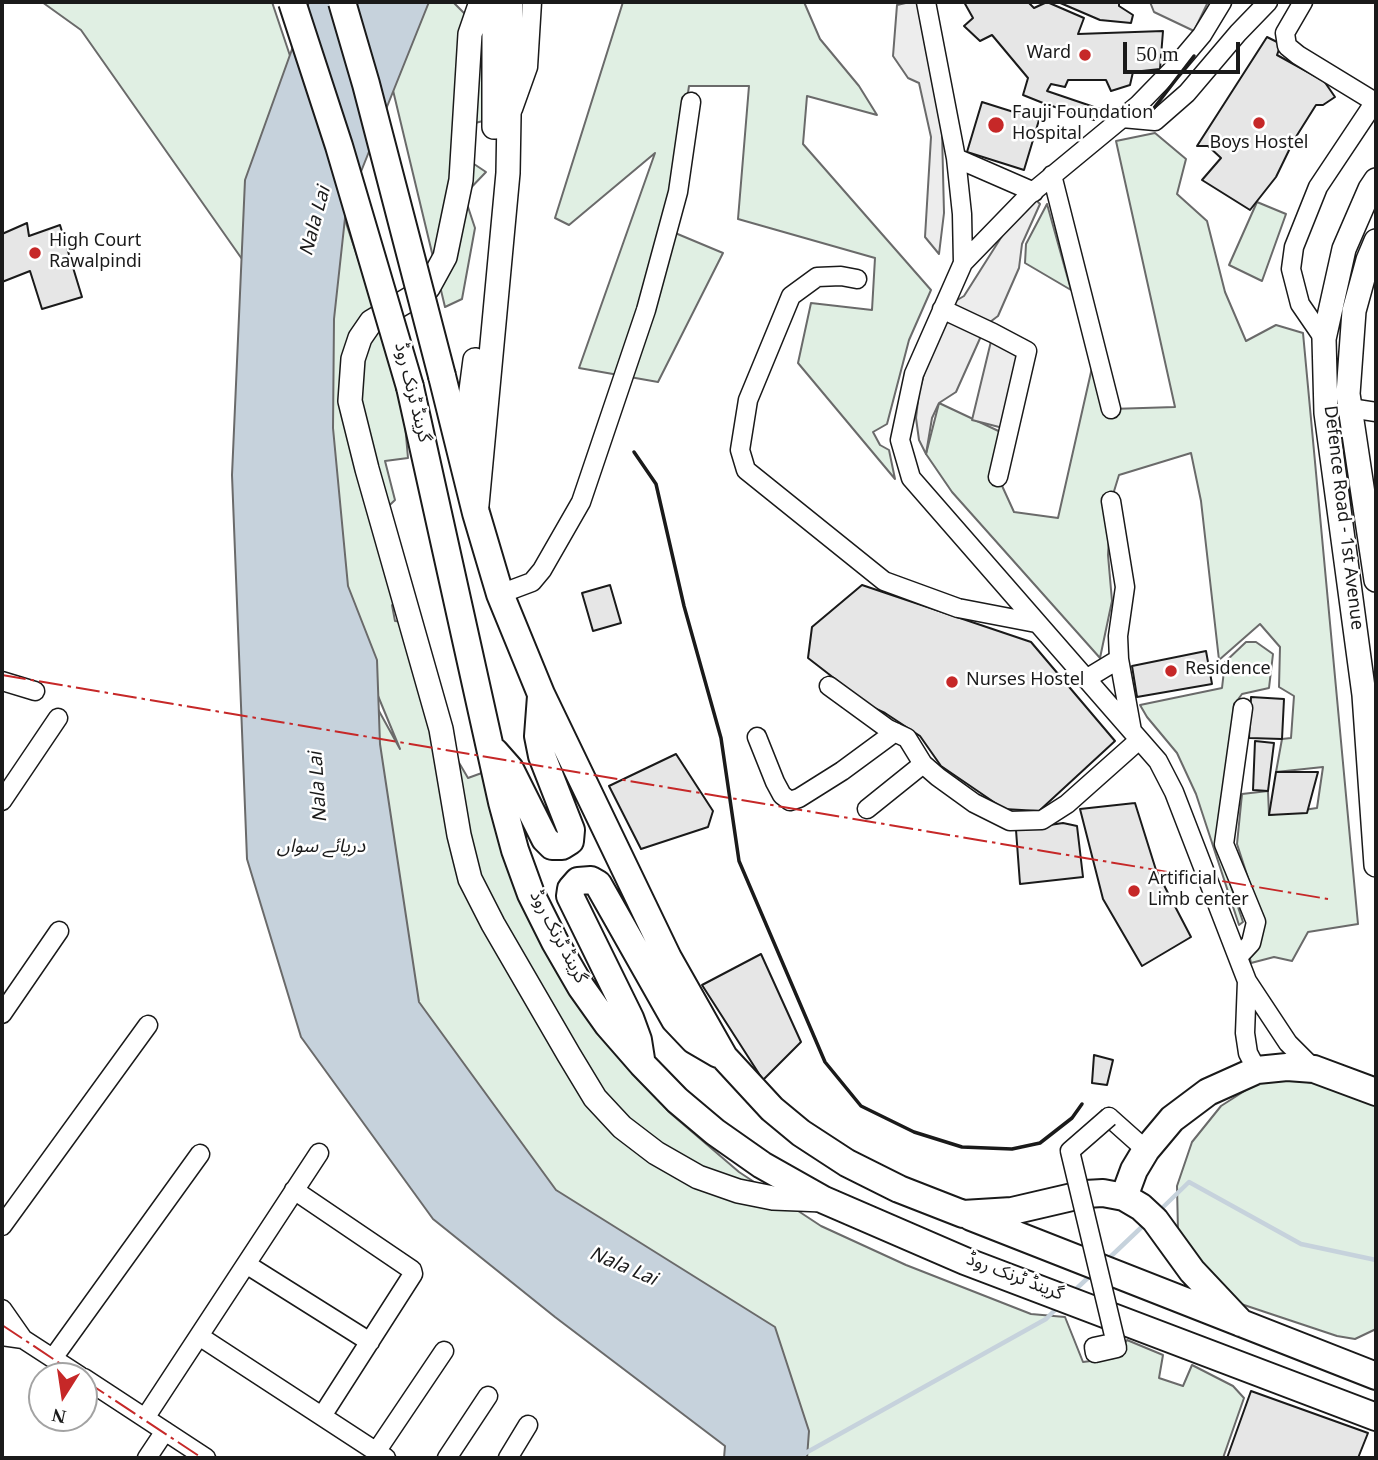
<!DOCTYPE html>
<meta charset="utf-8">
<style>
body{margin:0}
#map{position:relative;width:1378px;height:1460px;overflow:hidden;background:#fff;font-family:Georgia,serif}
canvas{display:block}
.frame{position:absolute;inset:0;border:4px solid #1a1a1a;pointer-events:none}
.north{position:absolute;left:28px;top:1362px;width:70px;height:70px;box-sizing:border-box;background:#fff;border:2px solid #a3a3a3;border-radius:50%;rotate:192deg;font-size:19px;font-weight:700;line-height:28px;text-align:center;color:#1a1a1a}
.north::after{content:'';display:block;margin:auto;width:24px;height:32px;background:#c62828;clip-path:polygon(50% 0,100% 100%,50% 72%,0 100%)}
.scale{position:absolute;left:1123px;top:42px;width:117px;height:32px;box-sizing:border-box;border:4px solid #1a1a1a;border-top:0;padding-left:9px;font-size:21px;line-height:24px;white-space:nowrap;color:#1a1a1a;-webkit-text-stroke:5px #fff;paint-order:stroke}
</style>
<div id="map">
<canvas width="1378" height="1460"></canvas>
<div class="frame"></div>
<div class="north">N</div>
<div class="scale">50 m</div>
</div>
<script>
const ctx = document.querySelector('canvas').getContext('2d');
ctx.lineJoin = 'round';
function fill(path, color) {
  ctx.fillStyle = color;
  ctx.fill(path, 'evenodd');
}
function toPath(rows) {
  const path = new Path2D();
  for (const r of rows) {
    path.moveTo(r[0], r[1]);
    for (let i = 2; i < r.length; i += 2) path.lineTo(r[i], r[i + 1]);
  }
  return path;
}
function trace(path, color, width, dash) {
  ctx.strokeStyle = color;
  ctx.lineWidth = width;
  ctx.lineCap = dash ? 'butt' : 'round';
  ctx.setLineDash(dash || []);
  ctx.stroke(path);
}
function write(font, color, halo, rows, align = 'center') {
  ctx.font = font + ' Georgia,"Noto Sans Arabic",serif';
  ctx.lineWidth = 5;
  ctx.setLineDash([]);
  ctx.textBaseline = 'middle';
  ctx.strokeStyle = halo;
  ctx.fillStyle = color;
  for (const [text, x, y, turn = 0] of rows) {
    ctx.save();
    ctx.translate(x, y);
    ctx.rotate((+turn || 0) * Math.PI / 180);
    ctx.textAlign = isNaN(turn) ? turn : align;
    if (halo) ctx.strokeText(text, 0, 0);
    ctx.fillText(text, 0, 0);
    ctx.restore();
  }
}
const green = toPath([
 [42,2,272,2,402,390,408,458,385,461,395,500,375,519,406,596,392,605,395,621,404,622,443,708,458,761,468,778,490,770,506,852,613,1044,669,1112,739,1172,821,1226,906,1265,1031,1314,1065,1317,1083,1362,1114,1358,1127,1340,1163,1355,1159,1378,1183,1386,1192,1365,1233,1386,1244,1398,1223,1458,801,1458,544,1201,387,993,343,646,400,749,330,580,320,370,81,30,42,2],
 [367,2,453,2,487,36,495,118,459,127,468,160,486,172,464,195,475,228,462,299,445,307,385,57,367,2],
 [623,2,804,2,820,39,859,86,877,115,807,96,803,144,931,290,909,340,887,424,873,432,880,445,889,450,895,479,798,363,811,303,872,310,875,258,738,219,749,86,689,86,668,230,723,253,658,382,579,368,655,153,569,225,555,218,623,2],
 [1155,133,1186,159,1177,194,1207,221,1225,292,1246,341,1276,325,1303,333,1358,924,1308,932,1292,961,1274,957,1251,963,1248,950,1262,921,1237,844,1242,794,1268,791,1269,815,1317,808,1323,767,1276,772,1282,739,1291,738,1294,696,1279,687,1280,647,1260,624,1219,660,1201,501,1191,453,1119,475,1111,501,1108,555,1112,601,1100,658,952,492,926,454,939,403,1007,435,998,477,1014,512,1058,518,1096,350,1111,409,1175,407,1116,141,1155,133],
 [1257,202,1286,214,1262,281,1229,265,1257,202],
 [1047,204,1071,290,1025,263,1026,244,1047,204],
 [1246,642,1256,642,1273,654,1269,688,1242,694,1234,705,1218,847,1243,922,1239,925,1196,794,1177,753,1147,717,1140,705,1222,688,1225,662,1246,642],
 [1260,1081,1300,1081,1342,1087,1376,1103,1376,1329,1355,1339,1337,1336,1238,1303,1213,1282,1178,1232,1177,1186,1192,1142,1221,1106,1260,1081]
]);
fill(green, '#e0efe3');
trace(green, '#6a6a6a', 2);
const parking = toPath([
 [910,2,917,2,942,132,944,213,939,254,925,237,931,137,919,83,908,78,893,56,897,5,910,2],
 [1150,2,1208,2,1194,31,1154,12,1150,2],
 [1032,196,1040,204,1022,244,1019,268,998,316,986,325,956,392,939,403,932,418,926,454,919,440,916,418,919,392,942,309,964,296,1016,214,1032,196],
 [993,333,1023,349,1003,428,972,420,993,333]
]);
fill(parking, '#ededed');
trace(parking, '#6a6a6a', 2);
const water = toPath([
 [309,2,429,2,346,209,334,319,333,428,348,586,377,660,380,744,419,1002,556,1190,775,1327,809,1431,807,1458,724,1458,725,1446,555,1317,433,1219,301,1037,247,859,232,475,245,180,309,2]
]);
fill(water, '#c6d2dc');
trace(water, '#6a6a6a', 2);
trace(toPath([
 [1158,1212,1189,1182,1301,1244,1376,1260],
 [1107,1260,1147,1222],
 [1074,1291,1093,1273],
 [802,1455,1046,1319,1058,1307]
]), '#c6d2dc', 4.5);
const building = toPath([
 [964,2,1028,2,1034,8,1047,2,1084,18,1078,34,1163,31,1160,69,1133,72,1130,85,1111,91,1106,80,1068,80,1065,87,1051,84,1047,91,1100,109,1094,120,1043,103,1023,95,1028,78,992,35,980,41,964,26,973,18,964,2],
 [1058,2,1119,2,1119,6,1133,15,1131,23,1100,20,1058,2],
 [1267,37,1281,44,1277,55,1324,81,1335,97,1323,105,1316,105,1294,140,1276,177,1250,210,1202,180,1221,158,1208,146,1197,146,1267,37],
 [982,102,1039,120,1024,170,967,152,982,102],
 [27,223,29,236,60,225,82,297,42,309,30,271,2,282,2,234,27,223],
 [610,585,621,623,593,631,582,593,610,585],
 [862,585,1031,642,1115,741,1039,811,1004,809,941,766,920,736,885,713,870,706,808,658,812,627,862,585],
 [1206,651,1212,684,1137,697,1132,666,1206,651],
 [1251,697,1284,699,1282,739,1249,738,1251,697],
 [1255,741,1274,743,1268,791,1253,790,1255,741],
 [676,754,713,811,708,827,641,849,609,786,676,754],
 [1276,772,1318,772,1307,813,1269,815,1276,772],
 [1135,803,1156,870,1191,937,1142,966,1103,899,1080,809,1135,803],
 [1063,823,1077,826,1083,877,1020,884,1016,830,1063,823],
 [761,954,801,1042,763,1080,702,985,761,954],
 [1094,1055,1113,1060,1107,1085,1092,1083,1094,1055],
 [1251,1391,1368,1433,1358,1458,1227,1458,1251,1391]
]);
fill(building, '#e6e6e6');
trace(building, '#1a1a1a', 2);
const minor = toPath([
 [926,2,956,158,962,214,963,263],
 [1222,2,1202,35,1175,67,1138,105,1029,195,963,263,914,374,900,440,911,478,1158,761,1174,792,1247,981,1288,1043,1314,1069],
 [1303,2,1285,33,1287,46,1298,55,1375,102],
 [513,109,528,67,532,2],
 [1122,118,1155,121,1187,93,1238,33,1268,2],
 [956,158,1034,192],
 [1052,175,1111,409],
 [857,279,841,276,817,277,791,296,748,400,740,450,746,470,884,581,958,608,1036,623],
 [942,309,993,333,1027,351,998,477],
 [1324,339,1300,304,1291,269,1294,247,1318,187,1376,100],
 [1350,408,1376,412],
 [1111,501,1125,587,1118,636,1119,659,1132,731],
 [500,594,532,582,542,570,581,502,646,310,678,192,691,102],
 [1086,679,1119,659],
 [2,681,35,691],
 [829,686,888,729,907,738,923,764,938,777,974,803,1010,821,1042,820,1067,804,1139,740],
 [757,737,775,782,782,795,790,801,799,798,842,771,895,732],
 [2,801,58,718],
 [867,809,923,764],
 [1238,957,1251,943,1256,922,1224,844,1243,708],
 [1247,981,1245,1033,1248,1053,1257,1070],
 [2,1014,59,931],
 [1109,1117,1146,1150],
 [294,1190,412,1270,413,1274,322,1416],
 [2,1226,148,1025],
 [246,1264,370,1342],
 [2,1309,23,1339],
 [2,1336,23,1339,80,1376],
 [199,1336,386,1458],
 [53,1358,200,1154],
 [84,1378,206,1458],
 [145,1418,319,1153],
 [376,1452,444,1351],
 [147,1458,165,1431],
 [447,1458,488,1396],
 [508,1458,528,1425]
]);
const major = toPath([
 [481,2,470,34,461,180,445,257,428,288,371,322,360,338,353,359,350,401,367,469,441,729,459,835,470,879,493,924,569,1055,595,1098,622,1127,656,1153,698,1177,738,1191,773,1198,823,1200],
 [494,2,494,127],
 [1376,180,1370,189,1344,249,1324,339,1326,413,1364,695,1376,865],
 [1376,241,1368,260,1354,311,1348,394,1376,580],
 [463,451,475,360],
 [477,505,508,173,511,2]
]);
const highway = toPath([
 [442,376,476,513,500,594,541,694,668,958,724,1057,772,1109,801,1133,847,1163,899,1189,963,1214,1012,1211,1085,1194,1103,1193,1124,1197,1141,1207,1155,1220,1192,1271,1241,1323],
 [410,387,502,802,515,850,531,894,555,942,581,987,608,1025,642,1064,677,1100,715,1132,762,1165,824,1200,965,1261,1376,1417],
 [495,752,510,769,545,839,552,846,562,846,570,841,571,830,542,756,538,736,541,696],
 [641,1059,638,1040,630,1018,570,896,571,889,578,881,591,880,598,884,675,1020,694,1040,718,1054],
 [1124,1197,1134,1170,1146,1150,1172,1119,1208,1092,1257,1070,1287,1067,1314,1069,1376,1092],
 [971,1217,1376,1376]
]);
trace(minor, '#1a1a1a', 21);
trace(major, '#1a1a1a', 26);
trace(highway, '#1a1a1a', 30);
trace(minor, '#fff', 18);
trace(major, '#fff', 23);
trace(highway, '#fff', 26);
const minorBridge = toPath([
 [1108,1344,1094,1347,1095,1353,1117,1348,1070,1151,1109,1117]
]);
const highwayBridge = toPath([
 [292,2,339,146,410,387],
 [342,2,366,84,442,376]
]);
trace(minorBridge, '#1a1a1a', 21, []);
trace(highwayBridge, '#1a1a1a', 30, []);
trace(minorBridge, '#fff', 18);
trace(highwayBridge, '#fff', 26);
trace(toPath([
 [1154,108,1194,56],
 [634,452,656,484,684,606,721,738,739,861,825,1062,861,1106,914,1132,962,1147,1012,1149,1040,1143,1072,1118,1082,1104]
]), '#1a1a1a', 3.5);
trace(toPath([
 [2,675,1328,899],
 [2,1325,79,1376],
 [84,1380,202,1458]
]), '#c62828', 2, [24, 5, 3.5, 5]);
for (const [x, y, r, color] of [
 [1085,55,7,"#c62828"],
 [1259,123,7,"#c62828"],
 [996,125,9,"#c62828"],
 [35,253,7,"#c62828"],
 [1171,671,7,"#c62828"],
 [952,682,7,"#c62828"],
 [1134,891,7,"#c62828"]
]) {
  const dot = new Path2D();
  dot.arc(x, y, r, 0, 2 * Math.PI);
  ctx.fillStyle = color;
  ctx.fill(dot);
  trace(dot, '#fff', 2.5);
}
write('18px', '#1a1a1a', '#fff', [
 ["Ward",1071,55,"right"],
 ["Fauji Foundation",1012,115],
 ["Hospital",1012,136],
 ["Boys Hostel",1259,145,"center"],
 ["High Court",49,243],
 ["Rawalpindi",49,264],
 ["Residence",1185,671],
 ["Nurses Hostel",966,682],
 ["Artificial",1148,881],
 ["Limb center",1148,902]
], 'left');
write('18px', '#1a1a1a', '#fff', [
 ["گرینڈ ٹرنک روڈ",410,393,76],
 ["Defence Road - 1st Avenue",1341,518,83],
 ["گرینڈ ٹرنک روڈ",556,938,62],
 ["گرینڈ ٹرنک روڈ",1014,1279,21]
]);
write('italic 19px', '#1a1a1a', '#fff', [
 ["Nala Lai",318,222,-75],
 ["Nala Lai",321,787,-94],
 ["دریائے سواں",321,849],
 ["Nala Lai",622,1269,23]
]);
</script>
